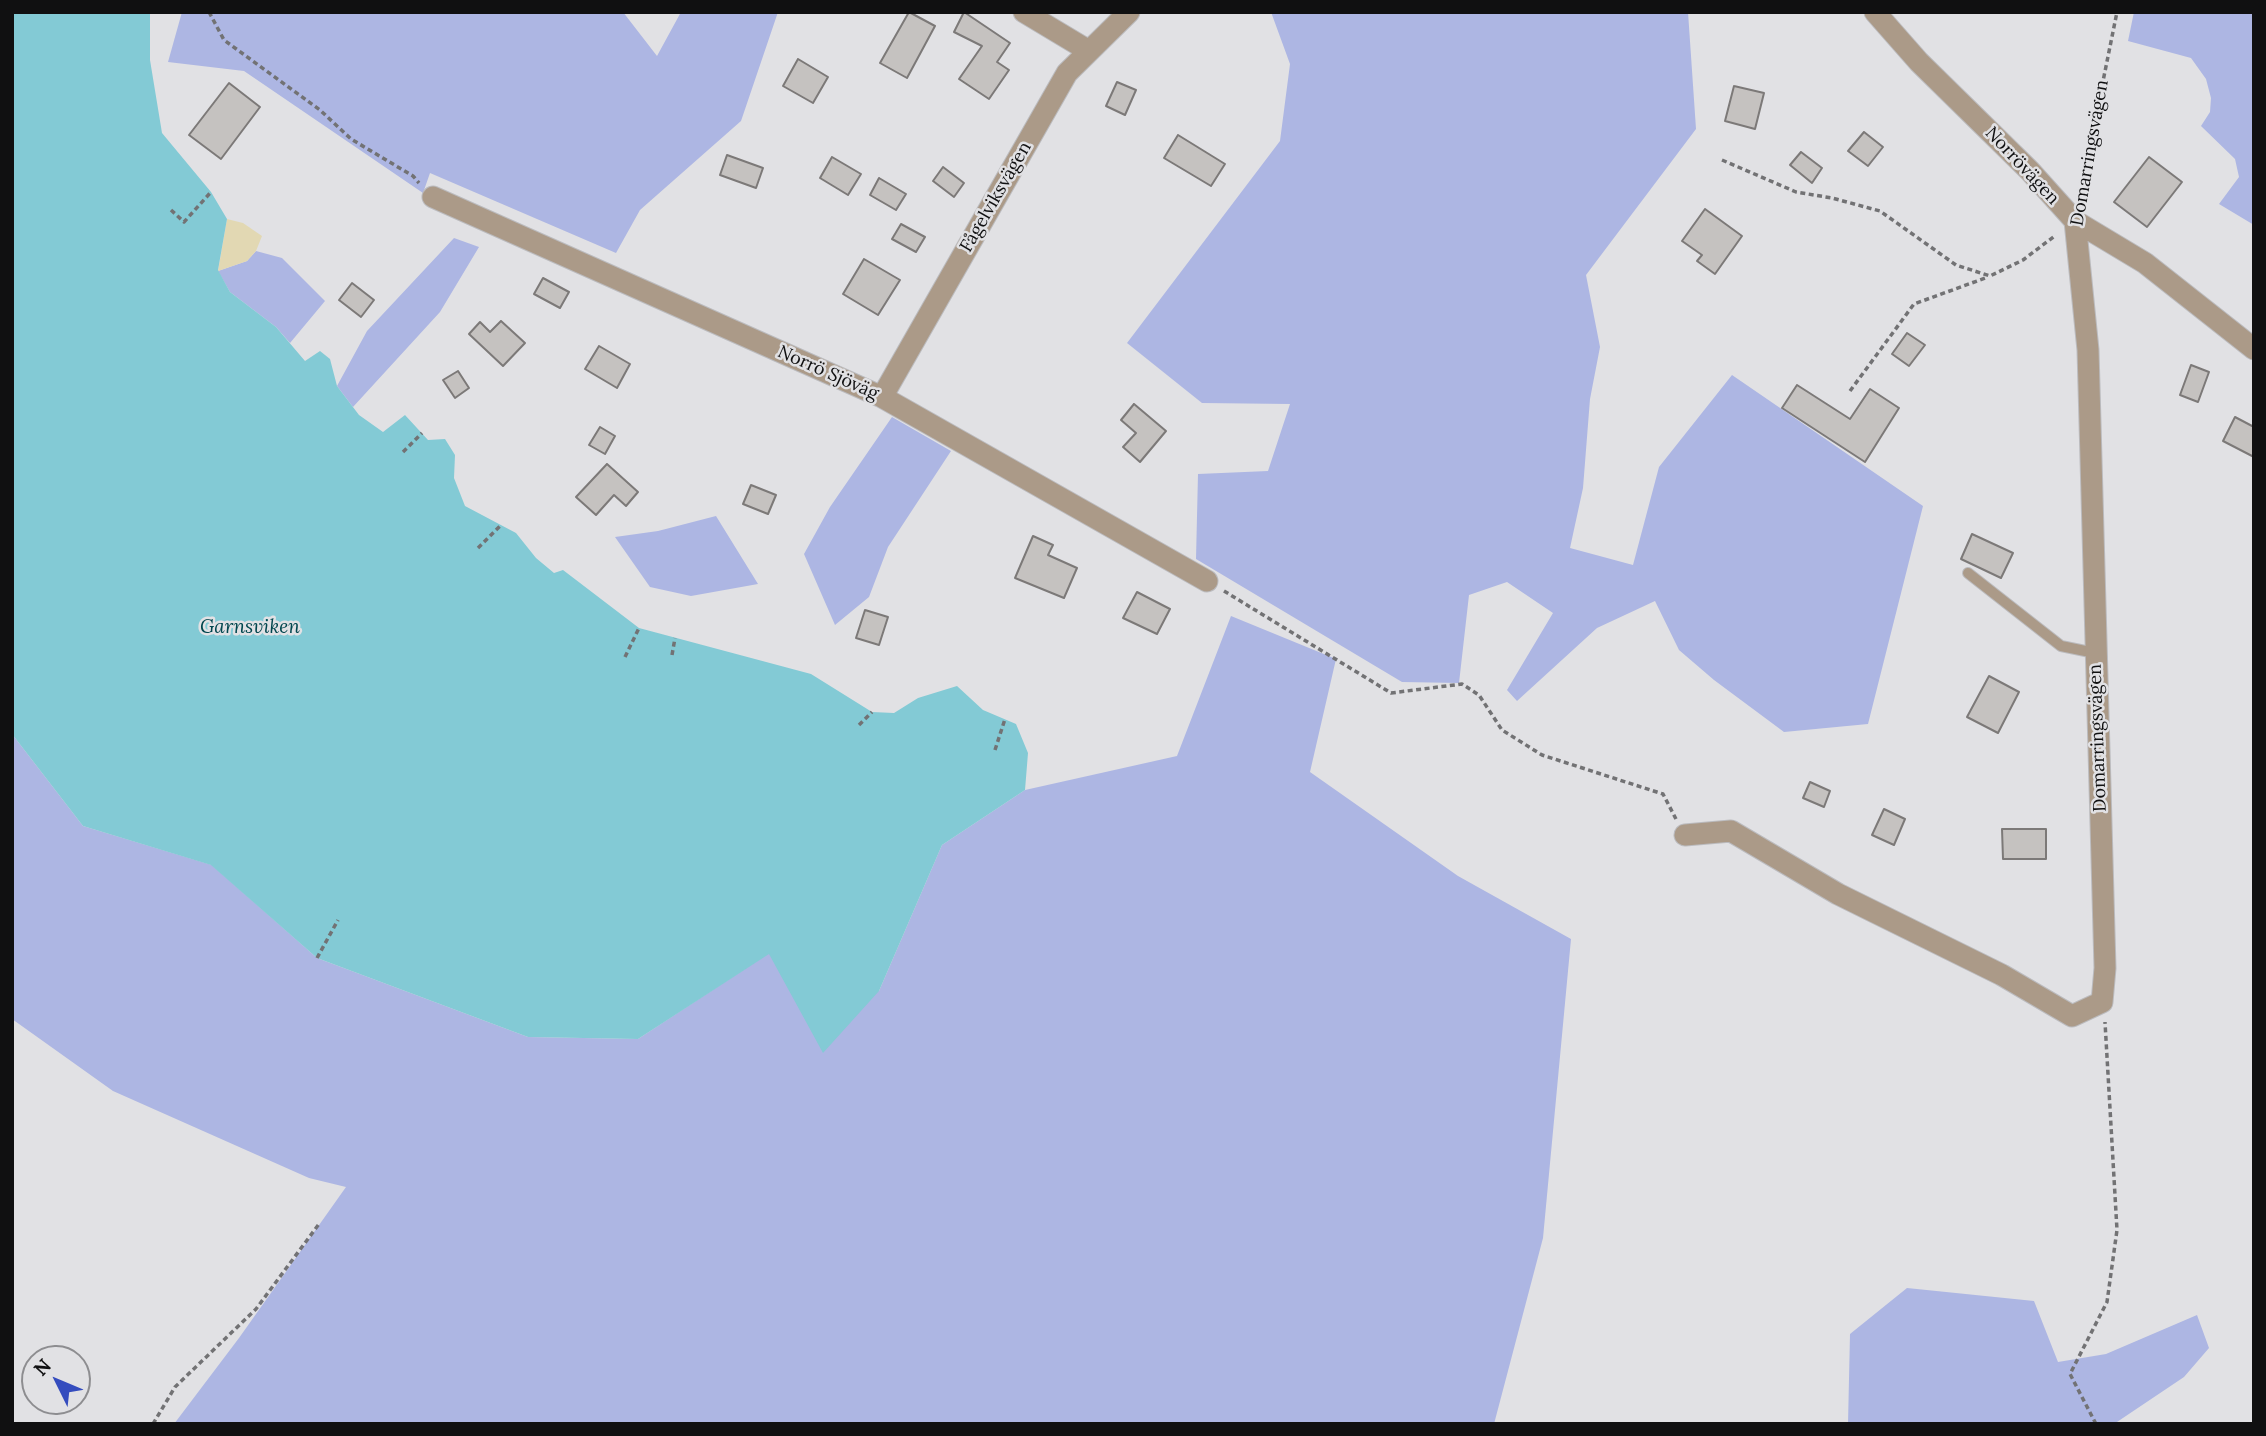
<!DOCTYPE html>
<meta charset="utf-8">
<style>
body{margin:0}
#map{position:relative;width:2266px;height:1436px;overflow:hidden;background:#e1e1e4;font-family:Lora,serif}
canvas{display:block}
.frame{position:absolute;inset:0;border:14px solid #101011;pointer-events:none}
.north{position:absolute;left:21px;top:1345px;width:70px;height:70px;box-sizing:border-box;background:#e1e1e4;border:2px solid #8d8d90;border-radius:50%;rotate:313deg;font-size:19px;font-weight:700;line-height:28px;text-align:center;color:#101011}
.north::after{content:'';display:block;margin:auto;width:24px;height:32px;background:#344cbe;clip-path:polygon(50% 0,100% 100%,50% 72%,0 100%)}
</style>
<div id="map">
<canvas width="2266" height="1436"></canvas>
<div class="frame"></div>
<div class="north">N</div>
</div>
<script>
const ctx = document.querySelector('canvas').getContext('2d');
ctx.lineJoin = 'round';
function fill(path, color) {
  ctx.fillStyle = color;
  ctx.fill(path, 'evenodd');
}
function toPath(rows) {
  const path = new Path2D();
  for (const r of rows) {
    path.moveTo(r[0], r[1]);
    for (let i = 2; i < r.length; i += 2) path.lineTo(r[i], r[i + 1]);
  }
  return path;
}
function trace(path, color, width, dash) {
  ctx.strokeStyle = color;
  ctx.lineWidth = width;
  ctx.lineCap = dash ? 'butt' : 'round';
  ctx.setLineDash(dash || []);
  ctx.stroke(path);
}
function write(font, color, halo, rows, align = 'center') {
  ctx.font = font + ' Lora,serif';
  ctx.lineWidth = 5;
  ctx.setLineDash([]);
  ctx.textBaseline = 'middle';
  ctx.strokeStyle = halo;
  ctx.fillStyle = color;
  for (const [text, x, y, turn = 0] of rows) {
    ctx.save();
    ctx.translate(x, y);
    ctx.rotate((+turn || 0) * Math.PI / 180);
    ctx.textAlign = isNaN(turn) ? turn : align;
    if (halo) ctx.strokeText(text, 0, 0);
    ctx.fillText(text, 0, 0);
    ctx.restore();
  }
}
fill(toPath([
 [182,12,623,12,657,56,681,12,778,12,741,121,640,210,616,253,430,173,423,193,244,71,168,62],
 [1271,12,1688,12,1696,129,1586,275,1600,347,1590,399,1583,488,1570,548,1633,565,1659,467,1732,375,1923,506,1868,724,1784,732,1714,680,1679,650,1655,601,1597,628,1517,701,1507,690,1553,613,1507,582,1469,595,1459,683,1402,682,1196,559,1198,474,1268,471,1290,404,1202,403,1127,343,1280,141,1290,64],
 [2134,12,2254,12,2254,225,2219,204,2239,177,2235,159,2201,126,2210,112,2211,98,2206,79,2191,58,2128,41],
 [454,238,479,247,440,312,353,407,337,386,367,331],
 [256,251,282,258,325,301,290,343,276,327,230,292,218,271,247,261],
 [892,417,951,451,888,547,869,597,835,625,804,554,830,507],
 [716,516,758,584,691,596,650,587,615,537,658,531],
 [1231,616,1336,659,1310,772,1458,876,1571,939,1543,1238,1494,1424,174,1424,239,1338,346,1187,309,1178,113,1091,12,1019,12,734,83,826,212,865,317,958,528,1037,638,1039,769,953,879,991,942,845,1025,790,1177,756],
 [1907,1288,2034,1301,2058,1362,2106,1354,2197,1315,2209,1348,2184,1377,2114,1424,1848,1424,1850,1334]
]), '#adb6e3');
fill(toPath([
 [227,219,243,223,262,236,256,251,247,261,218,271]
]), '#e2d8b3');
fill(toPath([
 [12,12,150,12,150,60,162,133,211,192,227,219,218,270,230,292,276,327,305,361,320,351,330,359,337,386,359,415,383,432,405,415,428,440,445,439,455,455,454,478,465,506,516,533,536,558,554,573,563,570,639,628,811,674,872,712,894,713,918,698,957,686,983,710,1016,724,1028,753,1025,790,942,845,879,991,823,1053,769,954,638,1039,528,1037,317,958,211,865,83,826,12,734]
]), '#83cad5');
const building = toPath([
 [909,12,935,26,907,78,880,63,909,12],
 [964,12,1010,43,997,62,1009,70,989,99,959,79,982,46,954,32,964,12],
 [798,59,828,77,813,103,783,86,798,59],
 [1117,82,1136,90,1125,115,1106,106,1117,82],
 [229,83,260,107,221,159,189,135,229,83],
 [1734,86,1764,93,1755,129,1725,121,1734,86],
 [1864,132,1883,147,1868,166,1848,151,1864,132],
 [1178,135,1225,164,1211,186,1164,158,1178,135],
 [1801,152,1822,168,1812,183,1790,165,1801,152],
 [727,155,763,168,756,188,720,175,727,155],
 [832,157,861,174,848,195,820,178,832,157],
 [2149,157,2182,182,2147,227,2114,202,2149,157],
 [943,167,964,183,954,197,933,181,943,167],
 [879,178,906,194,896,210,870,195,879,178],
 [1705,209,1742,236,1715,274,1697,261,1702,255,1682,241,1705,209],
 [901,224,925,237,916,252,892,239,901,224],
 [864,259,900,280,878,315,843,294,864,259],
 [543,278,569,292,560,308,534,294,543,278],
 [352,283,374,300,361,317,339,300,352,283],
 [501,321,525,343,503,366,469,334,480,322,490,332,501,321],
 [1907,333,1925,345,1909,366,1892,354,1907,333],
 [599,346,630,364,617,388,585,369,599,346],
 [2191,365,2209,372,2198,402,2180,395,2191,365],
 [458,371,469,388,455,398,443,380,458,371],
 [1797,385,1850,419,1870,389,1899,408,1865,462,1782,408,1797,385],
 [1134,404,1166,431,1140,462,1123,447,1136,433,1121,420,1134,404],
 [2235,417,2254,427,2254,457,2223,441,2235,417],
 [600,427,615,436,605,454,589,445,600,427],
 [607,464,638,492,626,506,614,495,596,515,576,497,607,464],
 [751,485,776,495,768,514,743,504,751,485],
 [1972,534,2013,553,2001,578,1961,559,1972,534],
 [1033,536,1053,545,1048,555,1077,568,1064,598,1015,578,1033,536],
 [1137,592,1170,609,1157,634,1123,618,1137,592],
 [865,610,888,617,879,645,856,638,865,610],
 [1989,676,2019,692,1998,733,1967,717,1989,676],
 [1810,782,1830,791,1824,807,1803,798,1810,782],
 [1884,809,1905,819,1894,845,1872,835,1884,809],
 [2002,829,2046,829,2046,859,2003,859,2002,829]
]);
fill(building, '#c5c2c0');
trace(building, '#7c7978', 2);
const lane = toPath([
 [1968,573,2061,646,2095,653]
]);
const street = toPath([
 [1024,12,1089,51],
 [1875,12,1919,62,2030,171,2075,221,2145,263,2254,349],
 [433,197,882,397,1207,581],
 [882,397,1067,73,1129,12],
 [1685,835,1731,831,1838,894,2002,975,2072,1016,2102,1002,2105,968,2088,350,2075,221]
]);
trace(lane, '#bbbbbe', 12);
trace(street, '#bbbbbe', 23);
trace(toPath([
 [209,12,224,40,320,110,351,139,413,176,419,183],
 [1722,160,1796,192,1832,198,1880,211,1956,265,1990,276,2023,260,2056,235],
 [2080,195,2117,12],
 [171,210,184,222,211,192],
 [1850,391,1914,304,1988,277],
 [403,452,422,433],
 [478,548,500,526],
 [1224,591,1391,693,1462,684,1479,695,1502,730,1542,755,1663,794,1676,819],
 [672,655,675,638],
 [625,657,639,628],
 [859,725,872,712],
 [995,750,1005,719],
 [317,958,338,920],
 [153,1424,175,1387,256,1309,319,1224],
 [2096,1424,2070,1374,2107,1302,2117,1230,2105,1022]
]), '#727274', 3.5, [5, 3.5]);
trace(lane, '#ab9a88', 10);
trace(street, '#ab9a88', 21);
write('18px', '#101011', '#e1e1e4', [
 ["Domarringsvägen",2090,153,-80],
 ["Norrövägen",2022,166,47],
 ["Fågelviksvägen",996,197,-60],
 ["Norrö Sjöväg",828,373,24],
 ["Domarringsvägen",2098,738,-92]
]);
write('italic 19px', '#00464e', '#e1e1e4', [
 ["Garnsviken",250,628]
]);
</script>
